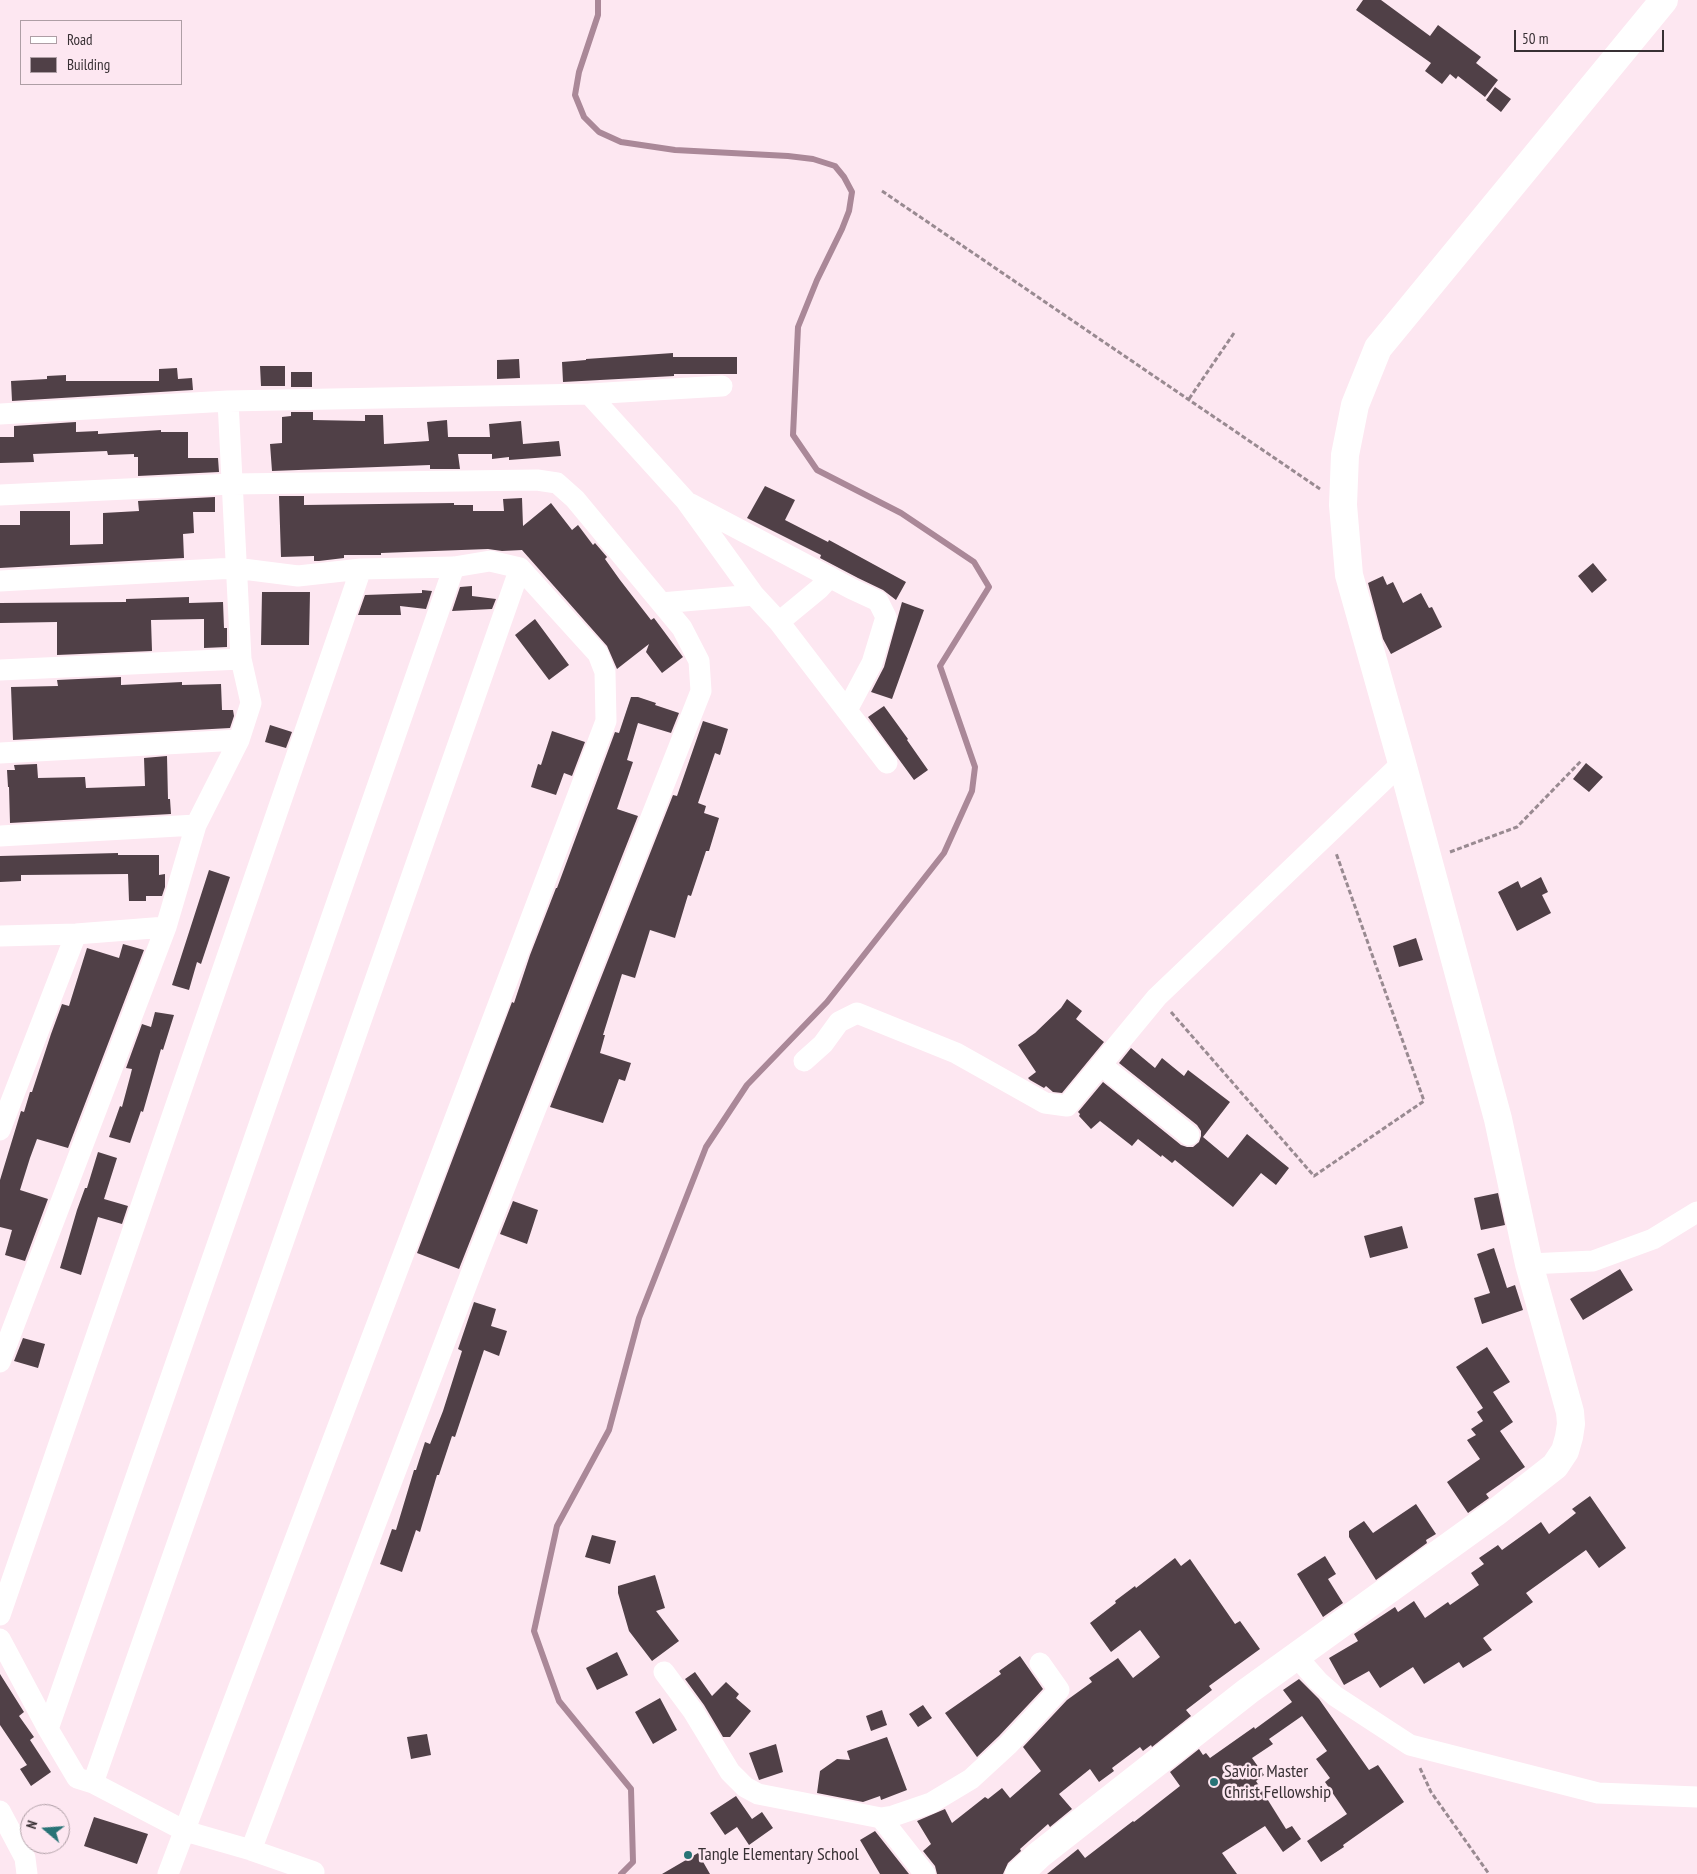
<!DOCTYPE html>
<style>
body{margin:0}
#map{position:relative;width:1697px;height:1874px;overflow:hidden;background:#fde7f1;font-family:"PT Sans Narrow",sans-serif}
canvas{display:block}
.legend{position:absolute;left:20px;top:20px;width:162px;height:65px;box-sizing:border-box;background:#fde7f1;border:1px solid #ae9ea5;margin:0;padding:6px 9px;list-style:none;font-size:15px;color:#383034}
.legend li{display:flex;align-items:center;gap:10px;height:25px}
.legend b{width:25px;border:1px solid #ae9ea5}
.north{position:absolute;left:20px;top:1804px;width:50px;height:50px;box-sizing:border-box;background:#fde7f1;border:1px solid #ae9ea5;border-radius:50%;rotate:288deg;font-size:14px;font-weight:700;line-height:20px;text-align:center;color:#383034}
.north::after{content:'';display:block;margin:auto;width:18px;height:22px;background:#287376;clip-path:polygon(50% 0,100% 100%,50% 72%,0 100%)}
.scale{position:absolute;left:1514px;top:30px;width:150px;height:22px;box-sizing:border-box;border:2px solid #383034;border-top:0;padding-left:6px;font-size:15px;line-height:18px;white-space:nowrap;color:#383034;-webkit-text-stroke:4px #fde7f1;paint-order:stroke}
</style>
<div id="map">
<canvas width="1697" height="1874"></canvas>
<ul class="legend">
<li><b style="height:6px;background:#fff"></b>Road</li>
<li><b style="height:14px;background:#504047"></b>Building</li>
</ul>
<div class="north">N</div>
<div class="scale">50 m</div>
</div>
<script>
const ctx = document.querySelector('canvas').getContext('2d');
ctx.lineJoin = 'round';
function toPath(rows) {
  const path = new Path2D();
  for (const r of rows) {
    path.moveTo(r[0], r[1]);
    for (let i = 2; i < r.length; i += 2) path.lineTo(r[i], r[i + 1]);
  }
  return path;
}
function trace(path, color, width, dash) {
  ctx.strokeStyle = color;
  ctx.lineWidth = width;
  ctx.lineCap = dash ? 'butt' : 'round';
  ctx.setLineDash(dash || []);
  ctx.stroke(path);
}
function fill(path, color) {
  ctx.fillStyle = color;
  ctx.fill(path, 'evenodd');
}
function write(font, color, halo, rows, align = 'center') {
  ctx.font = font + ' "PT Sans Narrow",sans-serif';
  ctx.lineWidth = 5;
  ctx.setLineDash([]);
  ctx.textBaseline = 'middle';
  ctx.strokeStyle = halo;
  ctx.fillStyle = color;
  for (const [text, x, y, turn = 0] of rows) {
    ctx.save();
    ctx.translate(x, y);
    ctx.rotate((+turn || 0) * Math.PI / 180);
    ctx.textAlign = isNaN(turn) ? turn : align;
    if (halo) ctx.strokeText(text, 0, 0);
    ctx.fillText(text, 0, 0);
    ctx.restore();
  }
}
trace(toPath([
 [598,0,598,15,579,72,575,95,584,117,599,132,621,142,675,150,788,156,813,159,835,166,844,177,852,192,849,211,842,229,817,280,798,327,793,435,817,470,901,513,974,562,989,587,940,666,975,767,972,791,944,853,827,1002,747,1085,706,1147,639,1318,609,1430,557,1526,534,1631,559,1701,631,1789,633,1862,621,1874]
]), '#aa8898', 6);
fill(toPath([
 [1363,0,1381,0,1430,36,1438,25,1481,57,1476,63,1498,80,1485,97,1458,76,1456,79,1450,74,1442,84,1425,71,1431,63,1356,10],
 [1495,87,1511,99,1501,112,1486,100],
 [673,353,673,357,737,357,737,374,674,374,674,376,563,382,562,362,586,360,586,359],
 [519,359,520,378,497,379,497,360],
 [260,366,285,366,285,386,261,386],
 [177,368,178,379,192,378,193,390,12,401,11,381,47,379,47,376,66,375,66,381,159,381,159,369],
 [291,372,312,372,312,387,291,387],
 [291,412,313,412,313,420,365,421,365,415,383,415,384,444,429,441,427,422,447,420,448,437,490,437,489,424,521,421,523,444,559,441,561,456,509,460,509,457,492,459,492,454,458,454,460,469,430,469,430,465,272,471,270,444,282,443,282,417,291,416],
 [76,422,76,432,98,431,98,434,161,430,161,432,188,432,188,458,218,458,219,472,138,476,138,457,134,457,134,454,108,455,107,451,33,454,34,462,0,463,0,437,14,437,14,426],
 [765,486,795,500,785,520,828,542,829,540,906,582,896,600,883,590,858,578,820,558,821,555,747,518],
 [279,496,304,496,304,505,454,503,454,505,473,505,473,511,504,511,503,499,522,498,523,526,551,503,572,530,578,525,593,545,595,543,607,557,605,559,620,580,651,620,654,618,683,657,662,673,646,652,649,644,617,669,607,646,522,550,502,551,488,549,381,553,381,555,344,555,344,558,319,561,314,561,314,556,281,557],
 [215,497,215,512,193,512,194,533,183,534,184,558,0,568,0,525,20,525,20,511,70,511,70,545,103,544,103,513,139,511,138,501],
 [1593,563,1607,580,1592,593,1578,576],
 [1383,576,1387,585,1393,582,1403,603,1421,593,1429,608,1432,607,1442,627,1391,654,1383,639,1368,583],
 [472,586,472,596,496,599,492,609,452,611,460,587],
 [422,590,432,591,426,609,400,606,401,615,358,615,365,595,422,593],
 [262,592,310,592,309,645,261,645],
 [189,597,189,603,223,602,224,628,227,628,227,647,204,648,204,619,151,620,152,651,57,655,57,622,0,623,0,603,126,602,126,599],
 [902,602,924,610,892,699,871,692,884,667],
 [535,619,569,665,549,680,515,635],
 [121,677,121,685,182,682,182,685,221,684,222,710,233,710,234,716,230,728,13,740,11,687,58,686,57,680],
 [631,697,638,697,656,703,655,705,679,713,671,733,638,723,627,760,633,762,617,809,638,816,459,1269,417,1253,512,1002,514,1003,530,955,556,888,557,888,615,732,619,733],
 [884,706,908,739,907,740,928,770,914,780,868,717],
 [703,721,728,729,720,755,715,753,698,803,706,806,704,813,719,818,709,851,706,851,691,896,688,895,675,938,650,930,635,978,622,974,603,1035,605,1035,600,1053,631,1063,625,1081,619,1079,603,1123,550,1107,673,795,677,796],
 [270,725,292,732,286,748,265,742],
 [552,731,585,742,572,776,564,773,556,795,531,787,538,764,541,765],
 [167,756,168,799,170,799,171,814,10,823,9,787,8,787,7,770,15,770,14,765,37,764,38,778,85,777,86,788,145,786,144,758],
 [1586,763,1603,777,1589,792,1573,779],
 [118,853,118,855,159,855,159,875,165,874,165,887,162,896,146,896,146,901,129,901,128,874,21,875,21,881,0,882,0,856],
 [209,870,230,877,201,964,197,962,189,990,172,985],
 [1541,877,1548,892,1542,895,1551,913,1517,931,1498,892,1518,881,1521,888],
 [1416,938,1423,960,1399,967,1393,946],
 [123,944,144,950,68,1148,37,1139,30,1158,20,1190,48,1199,25,1261,5,1255,12,1230,0,1227,0,1180,21,1111,24,1112,30,1092,32,1092,51,1034,62,1004,69,1006,87,948,119,958],
 [1067,999,1082,1011,1076,1019,1104,1042,1062,1093,1053,1092,1046,1086,1044,1088,1030,1080,1028,1078,1036,1072,1018,1045,1035,1033,1061,1008],
 [155,1012,174,1015,163,1050,161,1049,143,1112,141,1111,130,1143,109,1137,120,1106,122,1107,130,1077,132,1069,126,1068,142,1024,151,1027],
 [1131,1048,1155,1068,1162,1058,1184,1076,1188,1070,1230,1102,1203,1137,1228,1158,1247,1134,1289,1168,1276,1185,1261,1173,1233,1207,1175,1160,1172,1163,1162,1155,1161,1157,1138,1139,1132,1146,1100,1121,1091,1129,1079,1116,1080,1114,1078,1112,1103,1082,1181,1145,1187,1147,1193,1147,1199,1142,1201,1136,1201,1131,1197,1125,1119,1063],
 [98,1152,117,1158,104,1199,128,1206,122,1224,98,1217,81,1275,60,1268,77,1210,85,1188,87,1188],
 [1498,1193,1505,1225,1481,1230,1474,1198],
 [513,1201,538,1210,527,1244,500,1234],
 [1402,1226,1408,1248,1370,1258,1364,1236],
 [1494,1248,1507,1288,1515,1285,1523,1310,1482,1324,1474,1298,1490,1293,1477,1254],
 [1620,1269,1633,1290,1583,1320,1570,1299],
 [474,1302,496,1309,491,1326,507,1331,499,1356,484,1350,455,1437,452,1436,439,1475,437,1475,420,1532,416,1530,402,1572,380,1564,392,1529,396,1530,414,1470,416,1470,425,1442,430,1444,443,1411,462,1351,458,1349],
 [23,1338,45,1344,38,1368,14,1361],
 [1487,1347,1510,1382,1493,1392,1513,1422,1500,1431,1525,1467,1486,1494,1489,1498,1468,1513,1447,1482,1480,1459,1467,1440,1476,1435,1471,1429,1483,1421,1477,1412,1483,1408,1456,1367],
 [1590,1496,1626,1548,1599,1568,1586,1550,1526,1593,1533,1602,1483,1638,1492,1650,1463,1668,1459,1662,1424,1684,1413,1667,1380,1688,1369,1671,1344,1685,1329,1658,1358,1641,1354,1634,1395,1607,1398,1612,1414,1601,1425,1618,1448,1602,1450,1605,1479,1585,1471,1573,1484,1564,1479,1558,1498,1545,1502,1550,1541,1522,1549,1534,1576,1513,1572,1509],
 [1416,1504,1436,1534,1426,1540,1427,1543,1376,1580,1349,1537,1349,1531,1364,1521,1373,1533],
 [592,1535,616,1541,610,1564,585,1557],
 [1325,1556,1336,1574,1328,1579,1343,1603,1323,1617,1297,1574],
 [1175,1558,1181,1566,1190,1559,1235,1624,1240,1621,1260,1649,1209,1686,1212,1690,1186,1710,1191,1716,1152,1747,1151,1745,1143,1751,1140,1747,1112,1768,1114,1771,1099,1782,1090,1769,1059,1794,1072,1809,1050,1827,1048,1824,1020,1849,1021,1851,1008,1863,1003,1874,937,1874,935,1866,923,1851,931,1844,917,1821,945,1809,952,1823,985,1797,988,1799,1002,1788,1010,1798,1041,1771,1023,1747,1067,1700,1092,1682,1089,1678,1118,1658,1133,1678,1160,1657,1140,1630,1111,1652,1090,1623,1116,1603,1115,1601,1135,1586,1136,1588],
 [655,1575,665,1608,656,1611,679,1641,652,1661,629,1631,618,1593,618,1586],
 [617,1652,628,1675,597,1690,586,1668],
 [1020,1656,1043,1689,999,1736,977,1757,945,1713,1001,1674,999,1671],
 [695,1672,712,1696,726,1682,739,1694,736,1698,751,1711,730,1737,723,1737,704,1705,685,1679],
 [0,1674,24,1712,19,1716,34,1737,30,1740,51,1772,31,1786,20,1769,27,1765,0,1725],
 [1299,1679,1319,1699,1369,1770,1378,1765,1404,1802,1343,1845,1344,1847,1321,1862,1307,1841,1347,1814,1325,1782,1330,1778,1316,1759,1327,1751,1302,1716,1269,1739,1273,1744,1252,1758,1264,1775,1256,1781,1286,1829,1292,1826,1301,1839,1283,1852,1265,1826,1222,1853,1237,1874,1047,1874,1078,1849,1085,1858,1133,1821,1134,1822,1180,1786,1170,1772,1199,1749,1203,1755,1206,1753,1210,1758,1254,1727,1255,1729,1292,1702,1283,1690],
 [660,1698,677,1730,653,1744,635,1712],
 [923,1705,932,1718,918,1727,909,1714],
 [882,1710,887,1725,871,1731,866,1716],
 [427,1734,431,1755,411,1759,407,1737],
 [887,1737,907,1790,881,1800,880,1796,863,1802,817,1793,820,1771,837,1759,850,1760,847,1751],
 [776,1744,783,1772,759,1780,749,1753],
 [736,1796,752,1819,762,1812,773,1828,749,1845,737,1827,725,1835,710,1813],
 [94,1817,148,1834,137,1864,84,1846],
 [875,1831,909,1874,880,1874,860,1840],
 [698,1853,710,1874,662,1874]
]), '#504047');
trace(toPath([
 [882,191,1320,489],
 [1189,399,1234,333],
 [1450,852,1517,827,1582,760],
 [1171,1012,1314,1176,1424,1101,1336,853],
 [1420,1768,1431,1792,1489,1874]
]), '#998a91', 3, [5, 2.5]);
trace(toPath([
 [589,394,686,501,754,595,779,622,887,763],
 [0,414,228,401,589,394,722,386],
 [0,495,232,484,537,480,557,483,575,499,682,628,699,661,701,691,478,1255,251,1850],
 [691,504,852,589,878,601,886,617,872,663,847,710],
 [0,581,235,568,298,576,361,569,454,567,490,561,520,568,598,654,605,672,606,721,168,1874],
 [661,603,754,595],
 [779,622,819,589,830,577],
 [0,670,241,659],
 [0,753,239,740],
 [0,836,196,825],
 [0,936,76,934,166,927],
 [804,1061,823,1044,839,1022,857,1013,956,1053,1045,1103,1067,1106,1157,997,1402,763],
 [1101,1065,1189,1135],
 [0,1130,76,934],
 [1529,1264,1593,1261,1653,1239,1697,1212],
 [0,1362,166,927,196,825,239,740,251,703,241,659,228,401],
 [0,1615,361,569],
 [0,1639,48,1729,77,1778,93,1783,185,1831,251,1850,314,1872],
 [1296,1656,1318,1681,1335,1696,1410,1745,1598,1793,1697,1797],
 [664,1672,693,1711,730,1772,745,1787,758,1794,881,1818,893,1816,931,1803,971,1779,1008,1745,1059,1690,1040,1663],
 [48,1729,454,567],
 [93,1783,520,568],
 [0,1811,25,1858,27,1874],
 [881,1818,925,1874]
]), '#fff', 21);
trace(toPath([
 [1019,1874,1039,1855,1248,1691,1495,1513,1555,1466,1565,1451,1569,1437,1571,1424,1570,1412,1529,1264,1498,1119,1402,763,1349,575,1343,505,1345,455,1355,405,1378,348,1664,0]
]), '#fff', 28);
for (const [x, y, r, color] of [
 [1214,1782,5,"#287376"],
 [688,1855,5,"#287376"]
]) {
  const dot = new Path2D();
  dot.arc(x, y, r, 0, 2 * Math.PI);
  ctx.fillStyle = color;
  ctx.fill(dot);
  trace(dot, '#fde7f1', 2);
}
write('18px', '#383034', '#fde7f1', [
 ["Savior Master",1224,1772],
 ["Christ Fellowship",1224,1793],
 ["Tangle Elementary School",698,1855]
], 'left');
</script>
